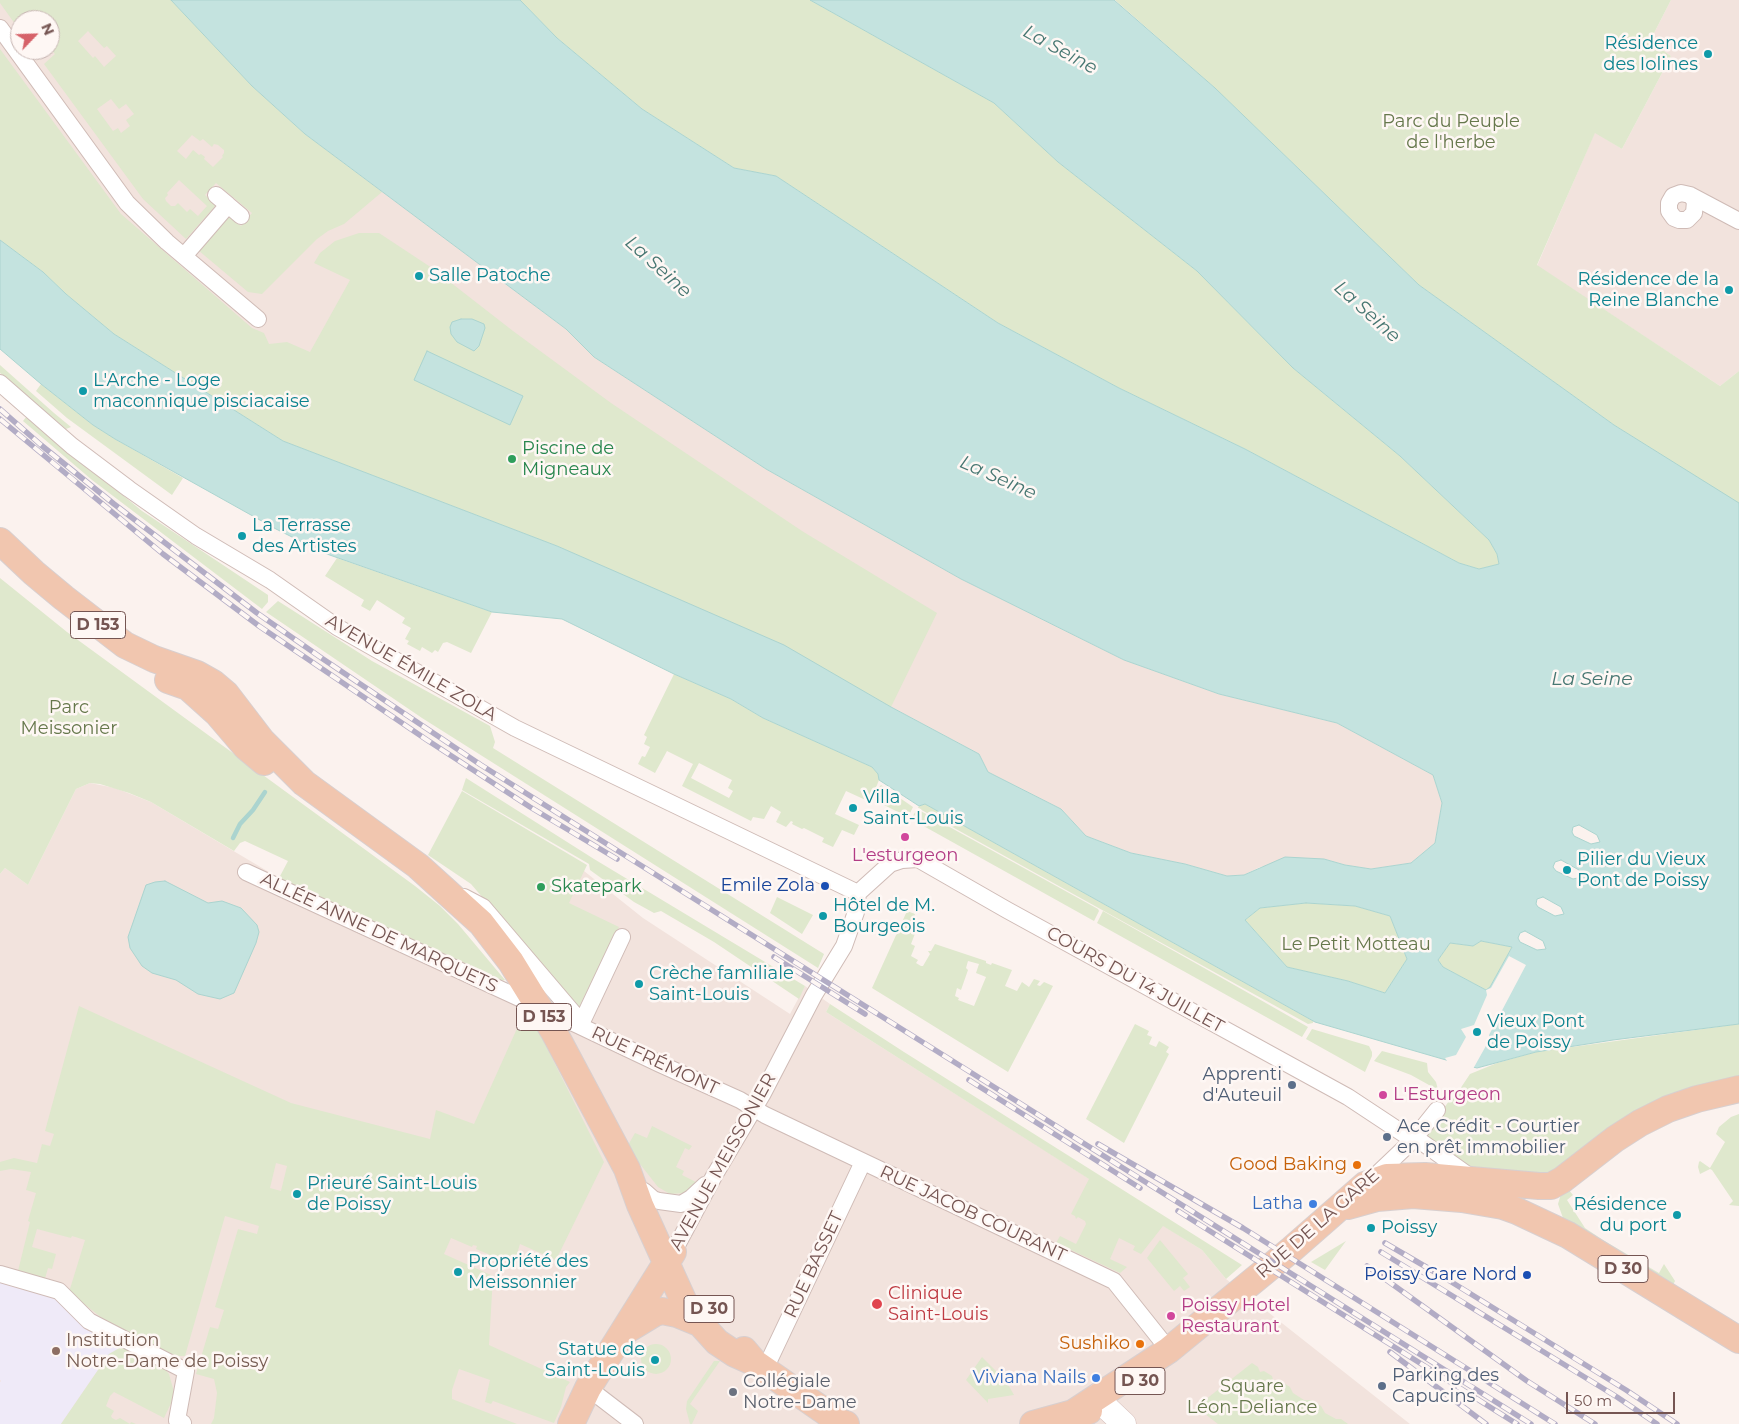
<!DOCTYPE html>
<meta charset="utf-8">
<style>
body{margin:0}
#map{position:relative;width:1739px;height:1424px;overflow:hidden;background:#fbf2ee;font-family:Montserrat,sans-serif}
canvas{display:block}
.north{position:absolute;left:10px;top:10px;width:50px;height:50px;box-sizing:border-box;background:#fef7f4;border:1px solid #c7b6b3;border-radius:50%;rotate:66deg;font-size:14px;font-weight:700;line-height:20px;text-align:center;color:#755552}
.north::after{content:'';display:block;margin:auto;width:18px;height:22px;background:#d66269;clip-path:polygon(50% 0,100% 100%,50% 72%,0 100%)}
.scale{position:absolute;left:1566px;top:1392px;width:109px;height:22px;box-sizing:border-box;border:2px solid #755552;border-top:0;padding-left:6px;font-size:15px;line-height:18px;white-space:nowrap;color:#755552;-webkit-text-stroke:4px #fef7f4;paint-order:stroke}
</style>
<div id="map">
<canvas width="1739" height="1424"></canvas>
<div class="north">N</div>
<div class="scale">50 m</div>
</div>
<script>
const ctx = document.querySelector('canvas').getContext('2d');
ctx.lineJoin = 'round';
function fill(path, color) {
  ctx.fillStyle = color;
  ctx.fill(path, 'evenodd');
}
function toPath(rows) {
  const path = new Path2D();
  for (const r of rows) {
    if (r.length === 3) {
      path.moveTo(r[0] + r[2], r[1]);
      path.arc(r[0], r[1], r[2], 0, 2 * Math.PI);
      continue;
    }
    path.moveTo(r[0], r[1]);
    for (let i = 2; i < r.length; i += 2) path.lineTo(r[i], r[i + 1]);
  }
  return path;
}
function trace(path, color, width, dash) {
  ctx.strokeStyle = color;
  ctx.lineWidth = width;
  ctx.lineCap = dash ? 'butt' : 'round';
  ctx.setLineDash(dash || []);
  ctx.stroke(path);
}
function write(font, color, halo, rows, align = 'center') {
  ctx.font = font + ' Montserrat,sans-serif';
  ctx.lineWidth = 5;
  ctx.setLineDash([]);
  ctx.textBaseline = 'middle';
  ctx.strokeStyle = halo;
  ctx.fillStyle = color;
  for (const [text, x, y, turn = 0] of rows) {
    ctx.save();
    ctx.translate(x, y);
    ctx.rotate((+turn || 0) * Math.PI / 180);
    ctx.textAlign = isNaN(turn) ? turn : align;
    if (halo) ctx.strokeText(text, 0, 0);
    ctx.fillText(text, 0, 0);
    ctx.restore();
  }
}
fill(toPath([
 [0,0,171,0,252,86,305,134,566,329,594,357,766,469,961,579,1124,660,1219,694,1337,723,1433,775,1442,803,1435,843,1411,863,1371,869,1345,865,1324,859,1260,867,1244,875,1227,876,1185,864,1131,853,1086,836,1061,809,988,772,979,754,891,707,557,546,283,441,0,240],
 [20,20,50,20,50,50,20,50],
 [1671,0,1739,0,1739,371,1720,386,1537,266,1595,132,1622,149,1671,56,1650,41],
 [90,783,115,788,151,802,279,878,501,981,578,1009,561,908,579,867,643,918,790,1014,805,986,830,1004,826,1012,1202,1250,1226,1279,1410,1424,0,1424,0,874,5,868,28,885,76,789]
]), '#f2e3dd');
fill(toPath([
 [0,1279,52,1294,85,1327,106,1342,118,1344,125,1347,109,1354,61,1424,0,1424,0,1382,1,1381,0,1380]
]), '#efeaf8');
fill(toPath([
 [0,0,171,0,252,86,305,134,382,192,344,224,328,231,317,239,262,294,248,292,198,250,229,216,241,226,252,213,216,183,205,195,216,205,186,239,143,199,44,64,55,54,51,50,41,59,34,50,50,50,50,20,20,20,20,31,0,3],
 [88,31,104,48,107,46,116,56,104,67,95,56,93,58,78,41],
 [111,99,119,109,126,104,134,114,126,120,130,126,121,133,118,128,113,131,97,109],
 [192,135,200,141,203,139,212,147,214,144,218,145,224,150,224,153,222,156,223,157,213,167,204,159,205,157,201,154,199,155,193,150,186,159,177,151],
 [179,180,207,206,198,216,190,209,187,212,178,203,175,206,171,206,166,201,165,198,168,195,167,193],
 [520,0,810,0,994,103,1058,162,1197,271,1293,368,1400,456,1489,540,1497,554,1499,564,1479,569,1459,563,1245,449,1119,388,998,323,776,176,734,168,642,109,557,38],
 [1115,0,1671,0,1650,41,1671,56,1622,149,1595,133,1537,265,1720,386,1739,371,1739,504,1614,425,1419,285,1215,88],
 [0,49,121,214,252,328,264,333,269,344,287,342,310,352,350,280,314,263,320,253,335,241,359,233,379,233,432,268,513,331,611,403,802,531,937,613,891,707,784,645,557,546,283,441,114,334,66,294,43,272,0,240],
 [0,365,54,413,71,427,66,429,0,373],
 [41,384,93,425,115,439,183,478,172,495,67,418,36,391],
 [27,416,142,511,268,595,268,602,262,609,92,480,23,421],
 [337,558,423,588,492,612,471,653,447,642,443,643,438,652,435,650,432,653,422,647,420,651,407,644,409,641,405,639,411,628,402,623,405,618,377,600,370,611,361,606,364,600,325,576],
 [0,578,67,632,415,886,440,906,458,924,505,980,501,981,279,878,288,861,245,841,240,843,234,851,151,802,129,793,100,784,90,783,76,789,28,885,5,868,0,874],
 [278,601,372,661,490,726,495,742,493,748,824,954,818,968,422,718,266,612],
 [674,674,731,699,763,718,872,767,878,774,879,780,873,795,881,785,913,807,908,817,884,805,872,796,870,802,846,791,835,814,859,825,854,835,842,830,833,847,822,842,824,838,804,828,802,829,792,824,793,822,791,821,786,827,776,822,781,812,771,806,764,819,753,817,751,821,682,786,693,764,667,751,655,773,638,764,642,756,645,757,650,747,644,744,647,737,644,735],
 [699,763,732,780,728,788,733,791,729,798,691,778],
 [466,778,594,859,805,986,799,999,714,942,661,911,654,913,634,902,590,870,589,864,462,790],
 [462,791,587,865,569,903,619,927,578,1009,471,884,428,855],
 [925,804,1313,1021,1313,1023,1308,1024,918,808,919,806],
 [917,809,1098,909,1099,911,1094,921,911,819],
 [777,897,813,915,802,934,770,913],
 [1306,903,1355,906,1390,916,1407,959,1385,993,1348,981,1287,967,1245,920,1260,908],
 [907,911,915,914,910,929,916,931,911,944,915,946,911,956,918,960,916,963,921,966,923,966,930,954,928,951,931,951,935,944,986,961,986,963,991,965,992,963,1012,970,1005,986,1017,991,1022,982,1029,987,1034,979,1040,981,1037,985,1040,986,1044,982,1053,986,1008,1072,872,988],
 [968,961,979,964,976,973,986,977,974,1006,958,1000,959,998,955,996,957,988,961,990,968,970,966,968],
 [1103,911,1236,986,1308,1027,1302,1037,1097,923],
 [1481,941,1512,947,1490,987,1486,990,1443,967,1438,960,1450,943,1473,946],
 [830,1004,904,1052,1242,1265,1226,1279,1202,1250,1163,1226,1141,1254,1133,1250,1135,1246,1119,1238,1110,1259,1127,1267,1120,1273,1056,1243,1060,1236,1076,1244,1086,1224,1085,1221,1078,1217,1076,1219,1075,1216,1071,1214,1089,1179,826,1012],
 [79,1006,291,1103,430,1139,436,1110,474,1124,524,1013,537,1028,604,1162,556,1260,520,1244,514,1263,495,1257,476,1249,477,1246,473,1245,472,1247,451,1238,444,1254,493,1276,489,1345,570,1382,566,1387,561,1407,554,1423,493,1401,491,1404,485,1402,490,1380,459,1369,452,1390,452,1399,517,1424,211,1424,214,1418,217,1393,214,1379,196,1374,210,1327,218,1329,224,1310,215,1307,238,1229,257,1234,259,1226,225,1216,185,1356,175,1356,112,1326,69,1292,85,1240,72,1236,71,1238,37,1229,32,1247,56,1254,52,1269,48,1268,44,1282,17,1275,30,1222,28,1221,36,1193,26,1190,31,1172,11,1169,0,1171,0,1162,14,1158,37,1163,42,1144,50,1146,54,1134,45,1131],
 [276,1163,287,1166,281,1191,270,1188],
 [1135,1024,1149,1031,1147,1035,1152,1037,1149,1044,1156,1047,1159,1041,1169,1047,1166,1052,1169,1054,1124,1143,1086,1119],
 [1739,1024,1739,1079,1546,1179,1483,1178,1424,1136,1454,1094,1456,1095,1470,1074,1497,1063,1536,1052],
 [1312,1029,1369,1046,1372,1052,1372,1056,1365,1072,1306,1039],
 [1382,1051,1427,1063,1428,1072,1436,1082,1438,1090,1411,1075,1374,1061],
 [1739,1114,1739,1206,1729,1205,1733,1201,1712,1170,1710,1169,1700,1174,1698,1167,1699,1162,1700,1161,1710,1168,1725,1142,1716,1134,1719,1127,1731,1117],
 [652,1126,692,1146,689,1150,685,1148,676,1167,684,1171,682,1175,696,1182,686,1193,670,1194,658,1187,629,1150,627,1147,635,1133,647,1138],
 [1568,1189,1573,1195,1567,1200,1585,1228,1603,1240,1659,1273,1664,1264,1675,1281,1673,1285,1569,1224,1563,1218,1558,1204,1561,1194],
 [1160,1240,1188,1274,1183,1278,1190,1287,1184,1291,1180,1286,1174,1291,1147,1258],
 [1346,1241,1325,1270,1311,1262],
 [656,1359,15],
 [121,1347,125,1347,164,1368,169,1374,174,1392,173,1399,164,1418,114,1392,110,1396,106,1406,114,1411,111,1416,112,1418,116,1420,120,1418,130,1424,131,1422,136,1424,61,1424,109,1354],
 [982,1357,1006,1381,1014,1395,988,1399,988,1403,966,1380],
 [714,1361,720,1361,690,1404,698,1411,692,1424,690,1424,686,1409,687,1401],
 [1252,1363,1258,1367,1260,1372,1264,1371,1272,1376,1273,1380,1279,1380,1290,1387,1293,1393,1304,1400,1311,1400,1321,1406,1325,1413,1336,1419,1341,1419,1348,1424,1218,1424,1196,1407]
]), '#dfe8cd');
const water = toPath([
 [171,0,520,0,557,38,642,109,734,168,776,176,998,323,1119,388,1245,449,1459,563,1479,569,1499,564,1497,554,1489,540,1400,456,1293,368,1197,271,1058,162,994,103,810,0,1114,0,1215,88,1419,285,1614,425,1739,503,1739,1024,1613,1040,1536,1052,1477,1068,1446,1060,1315,1022,925,804,919,806,879,780,878,774,872,767,763,718,731,699,674,674,562,619,492,612,324,553,276,529,115,439,93,425,41,384,0,349,0,240,43,272,66,294,114,334,283,441,557,546,784,645,891,707,979,754,988,772,1061,809,1086,836,1131,853,1185,864,1227,876,1244,875,1285,857,1324,859,1345,865,1371,869,1411,863,1435,843,1442,803,1433,775,1337,723,1219,694,1124,660,961,579,766,469,594,357,566,329,305,134,252,86,171,0],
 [1579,825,1597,835,1600,842,1591,844,1574,836,1572,832,1573,827,1579,825],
 [1561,860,1579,870,1582,877,1573,879,1556,871,1553,867,1555,862,1561,860],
 [1543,897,1561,907,1564,914,1555,916,1538,907,1536,904,1537,899,1543,897],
 [1306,903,1355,906,1390,916,1407,959,1385,993,1348,981,1287,967,1245,920,1260,908,1306,903],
 [1525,931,1543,941,1546,949,1537,950,1520,942,1518,938,1520,933,1525,931],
 [1481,941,1512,947,1490,987,1486,990,1443,967,1438,960,1450,943,1473,946,1481,941],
 [461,319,472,319,484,324,485,328,479,346,474,351,457,342,451,334,450,327,452,322,461,319],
 [427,351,523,396,510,425,414,380,427,351],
 [165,881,208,903,222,901,241,908,257,925,259,932,256,943,234,993,220,999,198,994,176,980,152,973,142,966,130,948,128,937,146,885,155,882,165,881]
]);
fill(water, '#c4e3df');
trace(water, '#abd4cf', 1);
fill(toPath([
 [1509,956,1526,965,1489,1035,1490,1042,1487,1044,1473,1069,1449,1064,1445,1058,1456,1055,1466,1037,1461,1029,1474,1025,1487,995,1486,990,1491,988]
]), '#fbf2ee');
trace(toPath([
 [233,838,240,824,253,810,265,792]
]), '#abd4cf', 4.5);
const street = toPath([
 [0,28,127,203,167,242,258,319],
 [216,195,228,205],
 [1690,195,1695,201,1694,213,1687,220,1679,220,1674,218,1669,211,1669,203,1673,196,1681,193,1690,195,1739,221],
 [184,256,228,205,241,216],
 [0,383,72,446,129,489,196,536,270,580,337,627,515,728,858,893],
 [246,872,580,1026,622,937],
 [858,893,890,864,902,860,918,859,1007,910,1348,1097,1413,1140,1423,1143,1472,1178],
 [464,897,483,907,575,1015,580,1026,660,1064,740,1100,765,1115,1114,1281,1169,1350],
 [1372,1179,1413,1140,1437,1110],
 [644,1191,653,1199,659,1201,681,1204,691,1198,705,1185],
 [676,1247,714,1176,762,1095,814,995,844,946,856,912,858,893],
 [0,1274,59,1291,89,1321,186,1371,177,1420,183,1423],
 [765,1369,863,1162],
 [588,1388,635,1424]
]);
const secondary = toPath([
 [1099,1395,1107,1408,1124,1424]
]);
const primary = toPath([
 [0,541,34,573,64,598,125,645,154,659,197,674,213,683,226,694,262,741,304,783,418,866,481,923,511,962,554,1032,627,1169,640,1205,684,1302,697,1320,717,1342,735,1354,755,1363],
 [168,680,188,687,217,713,246,747,264,762],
 [1348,1206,1377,1198,1413,1195,1462,1199,1503,1206,1517,1211,1568,1235,1739,1340],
 [627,1330,655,1313,662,1311,677,1314,699,1323],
 [744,1350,755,1363,840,1422,846,1424],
 [1073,1413,1169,1350,1292,1249,1365,1185,1387,1177,1425,1176,1539,1186,1551,1186,1562,1180,1615,1139,1640,1123,1668,1109,1697,1099,1739,1089],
 [571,1424,588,1388,673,1252],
 [1033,1424,1073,1413,1089,1411]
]);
trace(street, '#cfbbb6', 18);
trace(secondary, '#d4bbb7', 25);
trace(primary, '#d8cfcf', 28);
trace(street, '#fff', 16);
trace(secondary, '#fff', 24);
trace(primary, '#f1c6af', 26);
const rail = toPath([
 [0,409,41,445,114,504,257,613,323,659,481,765,1531,1424],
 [0,419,163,554,259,626,427,740,530,807,617,859],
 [774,957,865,1014],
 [969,1080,1140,1188],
 [1098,1144,1243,1228,1555,1424],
 [1178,1211,1517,1424],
 [1385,1243,1445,1278,1626,1390,1677,1424],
 [1381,1252,1617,1397,1657,1424],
 [1367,1266,1527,1381,1595,1424],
 [1390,1352,1486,1424]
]);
trace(rail, '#b2acc5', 5.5);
trace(rail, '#fef7f4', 4, [11]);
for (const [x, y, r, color] of [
 [1708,54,5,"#0f9aa8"],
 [419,276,5,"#0f9aa8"],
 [1729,290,5,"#0f9aa8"],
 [83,391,5,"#0f9aa8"],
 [512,459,5,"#2e9e5b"],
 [242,536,5,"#0f9aa8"],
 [853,808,5,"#0f9aa8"],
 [905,837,5,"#d1479c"],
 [1567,870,5,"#0f9aa8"],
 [825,886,5,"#1a4fb4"],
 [541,887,5,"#2e9e5b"],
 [823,916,5,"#0f9aa8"],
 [639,984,5,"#0f9aa8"],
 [1477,1032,5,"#0f9aa8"],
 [1292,1085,5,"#5c6f8a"],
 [1383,1095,5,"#d1479c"],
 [1387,1137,5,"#5c6f8a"],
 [1357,1165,5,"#e8710a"],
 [297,1194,5,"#0f9aa8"],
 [1313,1204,5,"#3f7fe0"],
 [1677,1215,5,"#0f9aa8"],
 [1371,1228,5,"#0f9aa8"],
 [458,1272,5,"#0f9aa8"],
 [1527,1275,5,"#1a4fb4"],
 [877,1304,6,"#e0444e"],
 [1171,1316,5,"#d1479c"],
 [1140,1344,5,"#e8710a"],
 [56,1351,5,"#8d6e63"],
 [655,1360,5,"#0f9aa8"],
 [1096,1378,5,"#3f7fe0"],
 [1382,1386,5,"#5c6f8a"],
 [733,1392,5,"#6b7280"]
]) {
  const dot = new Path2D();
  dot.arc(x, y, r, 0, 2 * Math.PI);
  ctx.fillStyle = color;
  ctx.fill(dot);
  trace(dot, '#fef7f4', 2);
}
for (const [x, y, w] of [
 [98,625,55],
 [544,1017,55],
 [1623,1269,50],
 [709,1309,50],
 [1140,1381,50]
]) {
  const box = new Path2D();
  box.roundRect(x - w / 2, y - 13.5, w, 27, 4);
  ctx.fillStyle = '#fef7f4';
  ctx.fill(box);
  trace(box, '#755552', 1);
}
write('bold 16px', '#755552', null, [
 ["D 153",98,625],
 ["D 153",544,1017],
 ["D 30",1623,1269],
 ["D 30",709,1309],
 ["D 30",1140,1381]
]);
write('18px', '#0d838f', '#fef7f4', [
 ["Résidence",1698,44,"right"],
 ["des Iolines",1698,65,"right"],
 ["Salle Patoche",429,276],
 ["Résidence de la",1719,280,"right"],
 ["Reine Blanche",1719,301,"right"],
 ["L'Arche - Loge",93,381],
 ["maconnique pisciacaise",93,402],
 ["La Terrasse",252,526],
 ["des Artistes",252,547],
 ["Villa",863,798],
 ["Saint-Louis",863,819],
 ["Pilier du Vieux",1577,860],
 ["Pont de Poissy",1577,881],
 ["Hôtel de M.",833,906],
 ["Bourgeois",833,927],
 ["Crèche familiale",649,974],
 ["Saint-Louis",649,995],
 ["Vieux Pont",1487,1022],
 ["de Poissy",1487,1043],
 ["Prieuré Saint-Louis",307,1184],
 ["de Poissy",307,1205],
 ["Résidence",1667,1205,"right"],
 ["du port",1667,1226,"right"],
 ["Poissy",1381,1228],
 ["Propriété des",468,1262],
 ["Meissonnier",468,1283],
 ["Statue de",645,1350,"right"],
 ["Saint-Louis",645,1371,"right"]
], 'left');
write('18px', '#66784c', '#fef7f4', [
 ["Parc du Peuple",1451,122],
 ["de l'herbe",1451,143],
 ["Parc",69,708],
 ["Meissonier",69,729],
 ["Le Petit Motteau",1356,945],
 ["Square",1252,1387],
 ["Léon-Deliance",1252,1408]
]);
write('18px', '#27864d', '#fef7f4', [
 ["Piscine de",522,449],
 ["Migneaux",522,470],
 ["Skatepark",551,887]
], 'left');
write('18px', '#755552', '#fef7f4', [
 ["AVENUE ÉMILE ZOLA",411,668,30],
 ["ALLÉE ANNE DE MARQUETS",379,933,25],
 ["COURS DU 14 JUILLET",1135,980,29],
 ["RUE FRÉMONT",655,1061,25],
 ["AVENUE MEISSONIER",723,1162,-61],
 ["RUE JACOB COURANT",973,1214,25],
 ["RUE DE LA GARE",1318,1224,-41],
 ["RUE BASSET",814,1265,-65]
]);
write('18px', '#b23c85', '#fef7f4', [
 ["L'esturgeon",905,856,"center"],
 ["L'Esturgeon",1393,1095],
 ["Poissy Hotel",1181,1306],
 ["Restaurant",1181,1327]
], 'left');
write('18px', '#164399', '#fef7f4', [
 ["Emile Zola",815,886],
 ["Poissy Gare Nord",1517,1275]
], 'right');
write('18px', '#4e5e75', '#fef7f4', [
 ["Apprenti",1282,1075,"right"],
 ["d'Auteuil",1282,1096,"right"],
 ["Ace Crédit - Courtier",1397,1127],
 ["en prêt immobilier",1397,1148],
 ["Parking des",1392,1376],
 ["Capucins",1392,1397]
], 'left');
write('18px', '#c56008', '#fef7f4', [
 ["Good Baking",1347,1165],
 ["Sushiko",1130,1344]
], 'right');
write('18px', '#366cbe', '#fef7f4', [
 ["Latha",1303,1204],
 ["Viviana Nails",1086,1378]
], 'right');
write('18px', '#be3a42', '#fef7f4', [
 ["Clinique",888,1294],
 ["Saint-Louis",888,1315]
], 'left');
write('18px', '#785e54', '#fef7f4', [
 ["Institution",66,1341],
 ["Notre-Dame de Poissy",66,1362]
], 'left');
write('18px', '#5b616d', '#fef7f4', [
 ["Collégiale",743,1382],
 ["Notre-Dame",743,1403]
], 'left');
write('italic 19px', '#477772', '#fef7f4', [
 ["La Seine",1060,50,29],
 ["La Seine",658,267,42],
 ["La Seine",1367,312,42],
 ["La Seine",998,478,24],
 ["La Seine",1592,679]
]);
</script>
